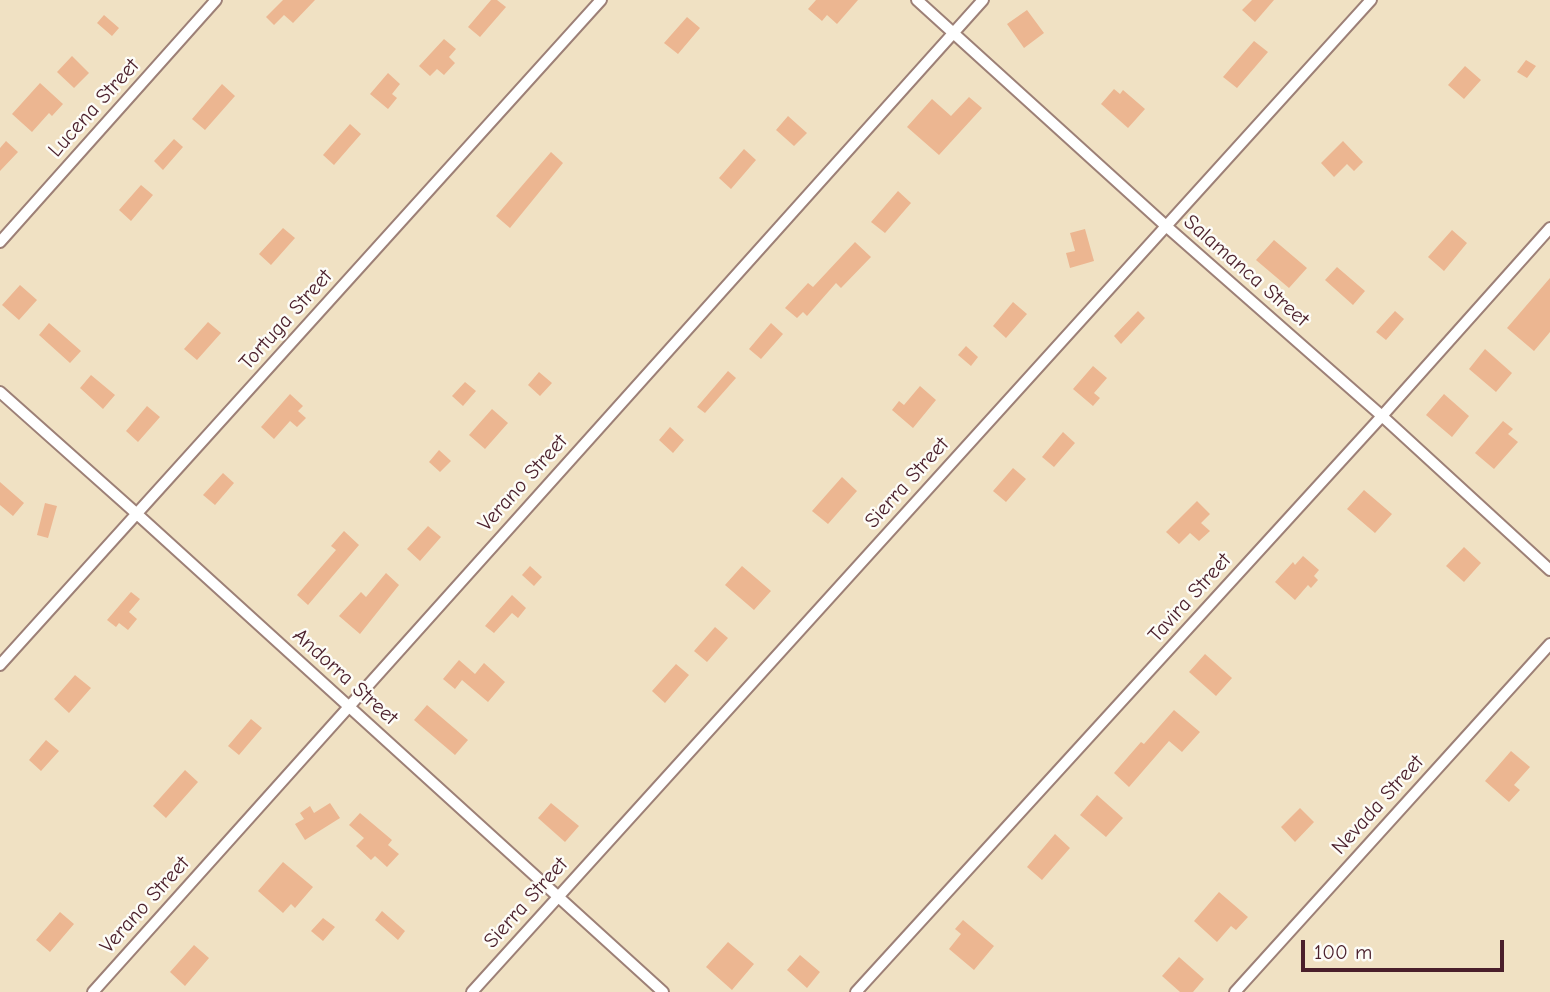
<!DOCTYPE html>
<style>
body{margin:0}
#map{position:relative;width:1550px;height:992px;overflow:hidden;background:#f0e1c3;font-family:"Comic Neue",sans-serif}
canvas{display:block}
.scale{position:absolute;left:1301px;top:940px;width:203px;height:32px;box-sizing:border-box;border:4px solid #4a1f2b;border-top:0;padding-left:9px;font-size:21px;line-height:24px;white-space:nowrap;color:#4a1f2b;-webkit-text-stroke:5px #fdfcf7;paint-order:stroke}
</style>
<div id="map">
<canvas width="1550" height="992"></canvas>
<div class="scale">100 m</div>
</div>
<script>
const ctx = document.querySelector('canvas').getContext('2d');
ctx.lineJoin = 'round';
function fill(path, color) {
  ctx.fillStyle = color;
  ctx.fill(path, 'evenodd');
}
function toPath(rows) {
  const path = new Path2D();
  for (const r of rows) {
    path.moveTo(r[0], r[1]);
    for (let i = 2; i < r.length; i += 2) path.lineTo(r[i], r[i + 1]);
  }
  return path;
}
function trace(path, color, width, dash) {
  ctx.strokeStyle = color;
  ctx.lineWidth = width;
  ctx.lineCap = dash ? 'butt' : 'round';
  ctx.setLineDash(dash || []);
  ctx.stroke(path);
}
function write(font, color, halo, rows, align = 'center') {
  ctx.font = font + ' "Comic Neue",sans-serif';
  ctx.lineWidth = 5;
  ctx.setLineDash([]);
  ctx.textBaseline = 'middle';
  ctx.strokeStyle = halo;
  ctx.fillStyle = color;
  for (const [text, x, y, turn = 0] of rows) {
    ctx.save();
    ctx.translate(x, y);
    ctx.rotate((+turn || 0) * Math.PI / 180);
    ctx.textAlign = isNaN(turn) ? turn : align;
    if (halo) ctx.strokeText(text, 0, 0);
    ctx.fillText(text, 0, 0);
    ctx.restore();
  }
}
fill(toPath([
 [283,0,315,0,293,23,284,15,274,25,266,17],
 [491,0,497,0,506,7,480,37,468,27],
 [816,0,858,0,837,24,827,15,822,21,808,9],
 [1252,0,1274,0,1255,22,1242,10],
 [1027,10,1044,33,1024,48,1007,24],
 [104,15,119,28,112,36,97,23],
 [687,17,700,28,678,54,664,43],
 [444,39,456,49,449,57,455,63,444,75,437,69,430,76,419,66],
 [1254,41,1268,52,1237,88,1223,77],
 [72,56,89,73,74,88,57,72],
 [1526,60,1536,66,1527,78,1517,72],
 [1465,66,1481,80,1464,99,1448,85],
 [388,73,400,84,392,94,397,98,388,109,370,94],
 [40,83,63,104,52,116,49,113,32,132,12,114],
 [222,84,235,96,205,130,192,119],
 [1114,89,1120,94,1123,90,1145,109,1128,128,1101,104],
 [969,97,982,108,939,155,907,127,932,99,951,116],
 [788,116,807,133,794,146,776,130],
 [350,124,361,134,334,165,323,155],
 [174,139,183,147,163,170,154,161],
 [6,141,18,152,0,171,0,148],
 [1343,141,1363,162,1354,171,1347,164,1334,177,1321,163],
 [744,149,756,160,731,189,719,178],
 [551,152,563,163,510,228,496,216],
 [141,185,153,195,131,221,119,210],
 [898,191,911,203,885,233,871,222],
 [283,228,295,238,271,265,259,254],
 [1085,229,1094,261,1070,268,1066,253,1075,251,1070,233],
 [1452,230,1467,243,1444,271,1428,257],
 [1274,240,1307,268,1289,288,1256,260],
 [855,242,871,257,841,288,836,283,807,316,803,312,797,318,785,308,808,283,813,287],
 [1337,267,1365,291,1353,305,1325,280],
 [1550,278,1550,332,1534,351,1507,328],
 [20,285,37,300,19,320,2,305],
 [1013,302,1027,314,1006,338,993,326],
 [1138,311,1145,318,1121,344,1114,336],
 [1395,311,1404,319,1386,340,1376,332],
 [208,322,221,333,197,360,184,349],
 [49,323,81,351,70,363,39,335],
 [771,323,783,334,761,359,749,349],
 [966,346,978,357,971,366,958,355],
 [1485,349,1512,373,1496,392,1469,369],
 [1093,366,1107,378,1094,393,1100,398,1093,406,1073,389],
 [728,371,736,378,705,413,697,407],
 [539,372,552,383,540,396,528,385],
 [91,375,115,395,103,409,80,388],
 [465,382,476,391,463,406,452,396],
 [920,386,936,400,913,428,892,410,899,401,904,405],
 [290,394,303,406,298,411,306,418,297,427,290,421,274,439,261,427],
 [1444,394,1469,416,1452,437,1426,415],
 [147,406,160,417,138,442,126,431],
 [492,409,508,423,485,449,469,435],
 [1503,421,1513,429,1508,434,1518,442,1494,469,1475,453],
 [670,427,684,440,673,453,659,440],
 [1063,432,1075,443,1054,467,1042,457],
 [439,450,451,461,440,472,429,462],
 [1013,468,1026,479,1006,502,993,491],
 [223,473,234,483,215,505,203,495],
 [842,477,857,491,828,524,812,511],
 [0,482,24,503,13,516,0,505],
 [1364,490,1392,514,1375,533,1347,509],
 [1197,501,1210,514,1201,523,1210,531,1199,541,1190,533,1179,544,1166,532],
 [45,503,57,506,48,538,37,535],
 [428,526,441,537,420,561,407,549],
 [344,531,359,545,308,605,297,595,336,550,331,546],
 [1464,547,1481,563,1464,582,1446,566],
 [1303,556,1319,570,1314,576,1318,580,1311,588,1308,585,1295,600,1275,582,1293,562,1295,565],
 [530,566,542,577,534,586,522,575],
 [742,566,771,591,754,610,725,585],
 [386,573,399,585,360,634,339,616,361,592,366,597],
 [131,592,140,599,129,612,137,619,128,630,119,623,116,627,107,620],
 [512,595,526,608,518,618,512,613,494,633,485,626],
 [715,627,728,638,707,662,694,651],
 [1205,654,1232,678,1216,696,1189,672],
 [459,660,475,674,484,663,505,682,488,702,462,680,455,689,443,679],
 [676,664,689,675,665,703,652,691],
 [75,675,91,688,69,713,54,699],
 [427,705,468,740,455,755,414,720],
 [1174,710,1200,732,1182,752,1169,741,1129,787,1114,773,1141,742,1144,744],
 [251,719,262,728,239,755,228,746],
 [46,740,59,751,41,771,29,760],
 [1511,751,1530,767,1514,785,1520,790,1509,802,1485,781],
 [185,770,198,782,166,818,153,806],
 [1097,795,1123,818,1106,837,1080,815],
 [330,803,340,818,305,840,295,824,304,819,300,813,310,806,314,813],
 [551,803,579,826,565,842,538,818],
 [1300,808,1314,822,1295,842,1281,827],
 [360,813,392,840,388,845,399,854,387,867,375,856,371,860,356,846,364,838,349,825],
 [1055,834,1070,848,1042,880,1027,867],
 [283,862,313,887,295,908,291,904,283,913,258,891],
 [1219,892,1248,917,1236,930,1231,926,1217,942,1194,921],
 [382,911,405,931,398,940,375,920],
 [60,912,74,924,50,952,36,940],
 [323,918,335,927,323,941,311,931],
 [963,920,994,946,974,970,949,949,961,934,955,929],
 [728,942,754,964,732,990,706,967],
 [194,945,209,958,185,986,170,972],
 [800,955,820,972,807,988,787,970],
 [1179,957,1204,979,1193,992,1180,992,1162,976]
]), '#ecb691');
const minor = toPath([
 [917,0,1166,226,1382,416,1550,570],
 [0,242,216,0],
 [0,392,137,514,663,992],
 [0,665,601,0],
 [93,992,983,0],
 [472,992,1371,0],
 [856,992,1382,416,1550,228],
 [1235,992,1550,644]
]);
trace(minor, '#9d8077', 14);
trace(minor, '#fff', 10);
write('21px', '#4a1f2b', '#fdfcf7', [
 ["Lucena Street",94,108,-48],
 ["Salamanca Street",1246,271,41],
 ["Tortuga Street",286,320,-48],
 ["Verano Street",523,483,-48],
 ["Sierra Street",907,483,-48],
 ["Tavira Street",1190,598,-48],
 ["Andorra Street",345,677,42],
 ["Nevada Street",1378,805,-48],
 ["Sierra Street",526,903,-48],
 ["Verano Street",145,905,-48]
]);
</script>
